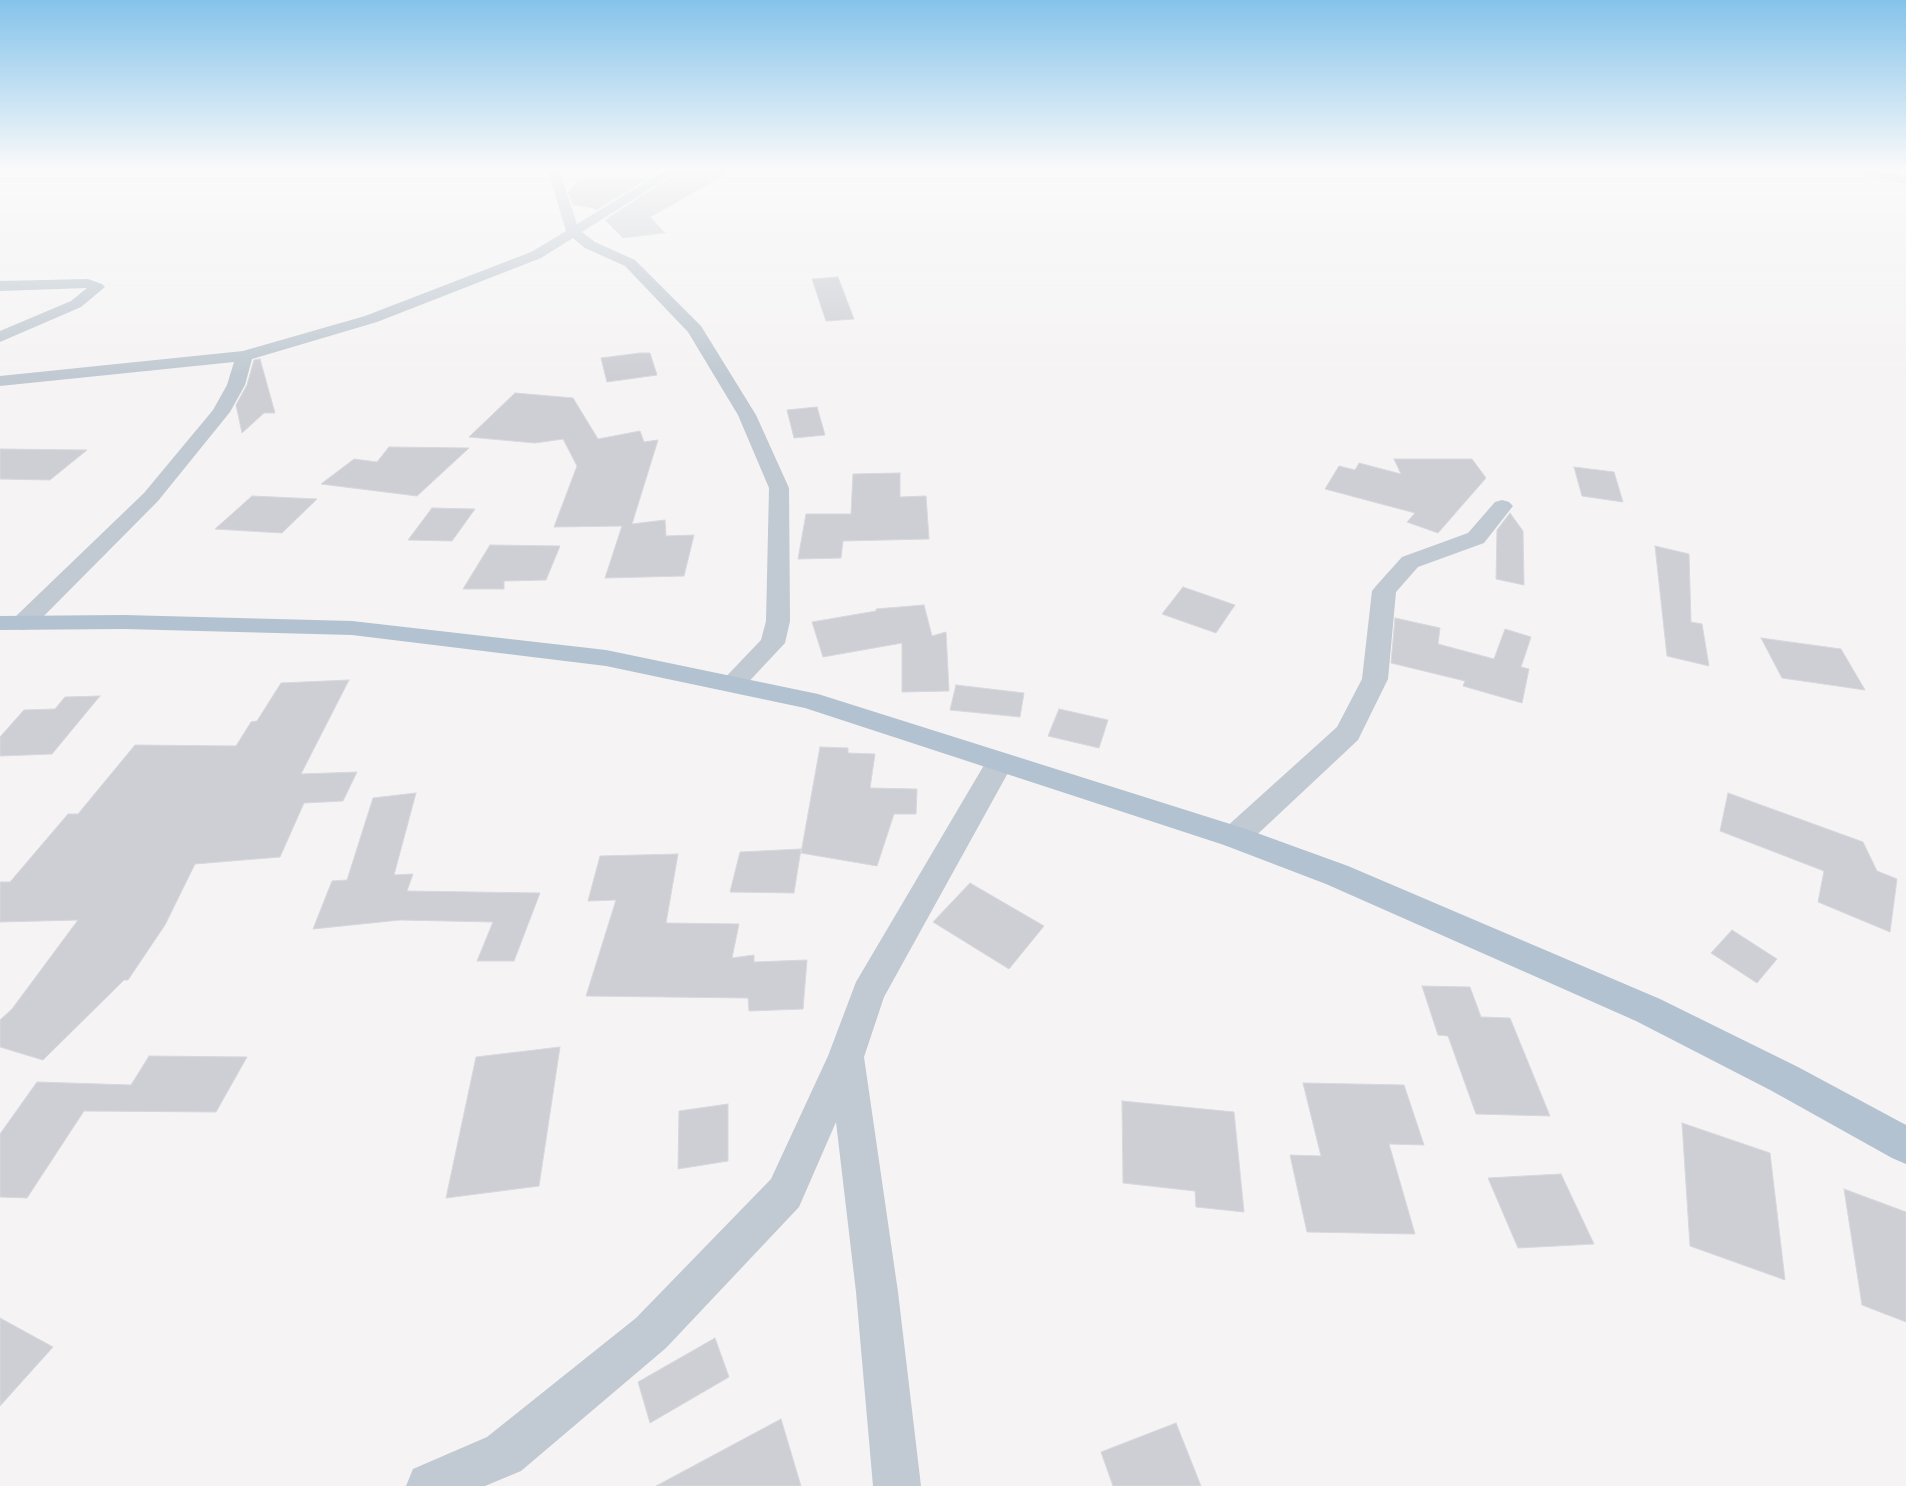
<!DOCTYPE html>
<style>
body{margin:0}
canvas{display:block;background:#f5f3f3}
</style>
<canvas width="1906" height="1486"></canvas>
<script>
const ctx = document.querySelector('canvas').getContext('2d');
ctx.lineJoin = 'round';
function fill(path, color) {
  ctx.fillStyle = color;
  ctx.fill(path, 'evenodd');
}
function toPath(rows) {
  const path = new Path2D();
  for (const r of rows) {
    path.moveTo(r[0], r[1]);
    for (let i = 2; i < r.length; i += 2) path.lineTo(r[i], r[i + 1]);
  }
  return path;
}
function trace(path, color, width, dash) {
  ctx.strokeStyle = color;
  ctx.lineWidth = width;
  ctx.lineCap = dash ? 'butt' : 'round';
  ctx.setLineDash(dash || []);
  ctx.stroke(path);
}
const building = toPath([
 [685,168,737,168,650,217,665,233,623,238,605,220,685,168],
 [580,178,649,178,596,210,594,208,573,205,568,192,580,178],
 [838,277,854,319,826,321,812,279,838,277],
 [640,353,650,353,657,375,607,382,601,358,640,353],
 [260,359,275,413,264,413,242,433,236,405,247,385,254,360,260,359],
 [515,393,573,398,598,439,640,431,644,442,658,440,632,524,665,520,666,536,694,535,684,576,605,578,622,526,554,527,577,466,563,439,535,443,469,437,515,393],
 [817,407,825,435,794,438,787,410,817,407],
 [389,447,469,448,417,496,321,484,354,459,377,462,389,447],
 [0,449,87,450,50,480,0,479,0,449],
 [1394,459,1472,459,1486,478,1438,533,1407,522,1415,513,1325,489,1339,466,1355,470,1359,463,1401,474,1394,459],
 [1574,467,1614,472,1623,502,1582,496,1574,467],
 [900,473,900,497,926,496,929,539,843,541,841,558,798,559,806,514,851,514,853,474,900,473],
 [252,496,317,499,282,533,215,529,252,496],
 [432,508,475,509,452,541,408,540,432,508],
 [1510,513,1523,531,1524,585,1496,579,1497,530,1510,513],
 [490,545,560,546,546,580,504,581,504,589,463,589,490,545],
 [1655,546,1689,554,1691,622,1702,624,1709,666,1667,656,1655,546],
 [1183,587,1235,605,1216,633,1162,614,1183,587],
 [924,605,932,636,946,632,949,691,902,692,902,643,823,657,812,622,876,611,876,609,924,605],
 [1395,618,1440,628,1438,644,1494,659,1505,629,1531,637,1521,667,1529,669,1522,703,1463,686,1465,681,1391,663,1395,618],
 [1761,638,1841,649,1865,690,1782,678,1761,638],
 [349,680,301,774,357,772,343,801,304,803,280,857,195,864,165,925,128,980,124,980,43,1060,0,1047,0,1020,12,1009,78,920,0,922,0,882,10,882,68,814,78,814,135,745,236,746,251,722,257,721,281,683,349,680],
 [956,685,1024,693,1020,717,950,710,956,685],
 [100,696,52,754,0,756,0,737,24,710,55,709,65,697,100,696],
 [1059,709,1108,720,1099,748,1048,736,1059,709],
 [820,747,848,748,848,753,875,754,870,788,917,789,916,814,894,814,877,866,801,853,820,747],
 [416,793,394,875,413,874,407,891,540,893,514,961,477,961,493,922,400,920,313,929,332,881,347,880,373,798,416,793],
 [1728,793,1863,842,1877,871,1897,879,1890,932,1818,902,1824,871,1720,831,1728,793],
 [801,849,794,893,730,892,740,852,801,849],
 [678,854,666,923,739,924,732,958,754,955,754,962,807,960,803,1009,749,1011,748,998,586,996,616,900,588,901,600,856,678,854],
 [970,883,1044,926,1009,969,933,922,970,883],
 [1732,930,1777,959,1757,983,1711,953,1732,930],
 [1422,986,1470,987,1481,1017,1510,1018,1550,1116,1476,1114,1448,1036,1438,1035,1422,986],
 [560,1047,539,1186,446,1198,476,1057,560,1047],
 [149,1056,247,1057,216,1112,84,1111,27,1198,0,1197,0,1134,37,1082,131,1085,149,1056],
 [1303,1083,1404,1085,1424,1145,1389,1144,1415,1234,1307,1232,1290,1155,1321,1156,1303,1083],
 [1122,1101,1234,1112,1244,1212,1196,1207,1195,1191,1123,1183,1122,1101],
 [728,1104,728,1161,678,1169,679,1111,728,1104],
 [1682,1123,1770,1153,1785,1280,1690,1246,1682,1123],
 [1561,1174,1594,1244,1518,1248,1488,1178,1561,1174],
 [1844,1189,1906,1212,1906,1322,1862,1305,1844,1189],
 [0,1318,53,1347,0,1406,0,1318],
 [715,1338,729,1377,650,1423,638,1382,715,1338],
 [781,1419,801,1486,656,1486,781,1419],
 [1176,1423,1201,1486,1113,1486,1101,1452,1176,1423]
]);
fill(building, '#cdcfd5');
trace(building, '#d7d9de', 1);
fill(toPath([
 [544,168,556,168,562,178,577,224,669,168,683,168,582,232,595,242,635,260,701,326,756,415,789,488,790,621,785,643,741,690,732,692,723,690,719,684,761,640,766,621,769,488,738,415,688,332,625,266,585,248,573,238,541,258,377,322,252,359,245,385,230,412,158,501,32,628,23,630,14,628,11,623,14,618,144,493,213,410,227,385,234,362,0,386,0,376,243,351,365,316,531,252,566,231,550,178,544,168],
 [1841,168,1864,168,1906,176,1906,184,1847,172,1841,168],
 [88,279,102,284,105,287,81,307,0,342,0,331,71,301,87,288,0,291,0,281,88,279],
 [1502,500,1509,502,1513,506,1484,543,1418,567,1396,592,1388,679,1358,740,1246,845,1235,848,1224,845,1220,837,1224,829,1337,727,1362,679,1372,591,1376,586,1402,557,1468,533,1495,502,1502,500],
 [1000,752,1010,755,1014,762,884,997,864,1057,898,1292,921,1486,873,1486,856,1292,836,1122,799,1207,666,1348,521,1471,485,1486,406,1486,413,1469,487,1437,636,1318,771,1179,828,1056,856,982,990,755,1000,752]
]), '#c1cad2');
fill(toPath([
 [124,615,352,621,606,650,818,694,1246,829,1348,866,1660,999,1798,1067,1906,1125,1906,1164,1892,1158,1772,1091,1636,1021,1326,884,1224,845,805,708,606,666,352,635,124,629,0,630,0,616,124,615]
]), '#b3c2d1');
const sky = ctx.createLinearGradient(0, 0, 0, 376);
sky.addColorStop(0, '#85c3ea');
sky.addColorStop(0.45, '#fafafa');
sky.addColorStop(1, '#fafafa00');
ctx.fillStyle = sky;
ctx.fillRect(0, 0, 1906, 376);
</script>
